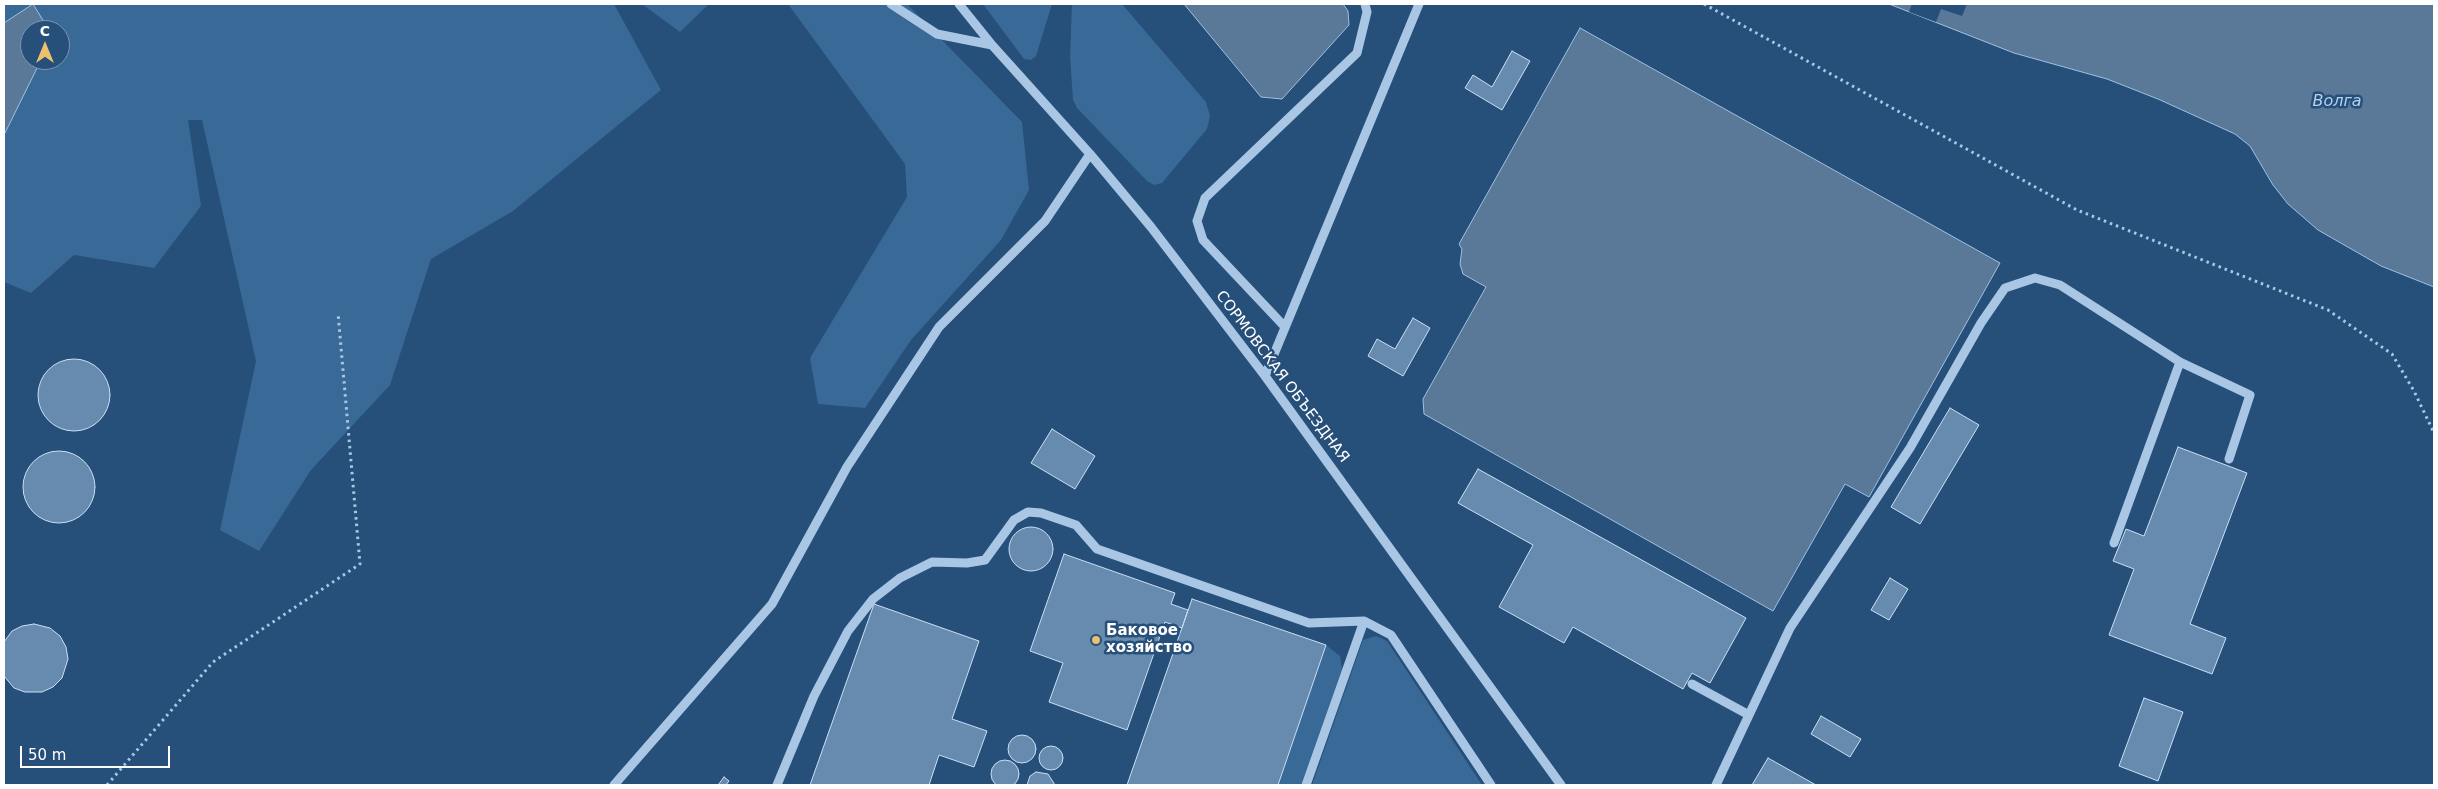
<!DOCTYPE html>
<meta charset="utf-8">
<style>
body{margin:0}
#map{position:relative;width:2438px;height:789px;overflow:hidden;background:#264f7a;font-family:"DejaVu Sans",sans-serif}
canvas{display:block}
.frame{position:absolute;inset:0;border:5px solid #fff;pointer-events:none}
.north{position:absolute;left:20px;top:20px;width:50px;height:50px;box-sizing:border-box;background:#264f7a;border:1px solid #7d95af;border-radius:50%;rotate:0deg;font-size:14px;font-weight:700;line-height:20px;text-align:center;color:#fff}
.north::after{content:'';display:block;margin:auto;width:18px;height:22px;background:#ecc16e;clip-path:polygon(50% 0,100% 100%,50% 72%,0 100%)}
.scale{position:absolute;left:20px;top:746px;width:150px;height:22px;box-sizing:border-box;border:2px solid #fff;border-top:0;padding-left:6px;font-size:15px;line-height:18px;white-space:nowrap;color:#fff;-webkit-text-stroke:4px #264f7a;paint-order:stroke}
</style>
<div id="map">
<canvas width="2438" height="789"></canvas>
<div class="frame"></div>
<div class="north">С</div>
<div class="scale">50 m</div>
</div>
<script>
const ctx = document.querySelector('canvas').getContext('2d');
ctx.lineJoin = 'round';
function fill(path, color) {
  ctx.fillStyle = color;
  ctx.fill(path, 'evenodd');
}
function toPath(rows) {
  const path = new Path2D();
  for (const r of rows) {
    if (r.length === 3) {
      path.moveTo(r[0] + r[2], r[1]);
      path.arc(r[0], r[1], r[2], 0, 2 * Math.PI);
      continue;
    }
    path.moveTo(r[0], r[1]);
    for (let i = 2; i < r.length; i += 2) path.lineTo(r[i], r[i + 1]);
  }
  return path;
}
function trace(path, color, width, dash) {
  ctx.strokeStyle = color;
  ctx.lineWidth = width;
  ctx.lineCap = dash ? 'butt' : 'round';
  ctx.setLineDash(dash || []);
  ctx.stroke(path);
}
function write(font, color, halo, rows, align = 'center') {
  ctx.font = font + ' "DejaVu Sans",sans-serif';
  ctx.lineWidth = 5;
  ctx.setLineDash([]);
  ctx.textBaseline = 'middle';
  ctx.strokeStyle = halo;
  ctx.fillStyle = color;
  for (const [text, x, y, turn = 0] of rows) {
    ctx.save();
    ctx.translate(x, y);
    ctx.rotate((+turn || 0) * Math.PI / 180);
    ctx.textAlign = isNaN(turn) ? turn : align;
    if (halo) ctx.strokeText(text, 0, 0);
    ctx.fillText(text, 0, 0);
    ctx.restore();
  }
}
fill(toPath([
 [4,4,614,4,661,90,513,211,431,259,390,385,311,470,259,551,220,530,256,361,202,120,188,120,201,206,154,268,74,255,31,293,4,282],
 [30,30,60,30,60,60,30,60],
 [642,4,709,4,680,32],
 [788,4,907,4,1022,122,1029,190,1001,240,911,340,865,408,818,404,810,358,907,197,905,164],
 [983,4,1052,4,1036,56,1031,60,1024,59],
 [1072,4,1122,4,1206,102,1210,116,1207,129,1162,183,1154,185,1147,181,1077,108,1073,100,1070,56],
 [1376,636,1387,641,1482,785,1312,785,1363,640],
 [1326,645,1340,656,1342,669,1301,785,1278,785]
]), '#396997');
const water = toPath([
 [33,4,49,30,30,30,30,60,41,60,4,135,4,23,33,4],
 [1184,4,1343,4,1348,11,1349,25,1282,99,1261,97,1184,4],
 [1889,4,2434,4,2434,287,2381,266,2318,230,2288,204,2273,185,2250,146,2235,134,2158,99,2107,79,2014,53,1889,4],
 [1580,28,2000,263,1869,497,1845,484,1773,611,1424,414,1423,399,1486,287,1463,274,1460,264,1462,249,1459,244,1580,28]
]);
fill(water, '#5a7898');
trace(water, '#9dc2e4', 1);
fill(toPath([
 [1912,4,1967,4,1962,16,1941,9,1936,22,1909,12]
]), '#264f7a');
const building = toPath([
 [1512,51,1530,61,1502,110,1465,88,1473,75,1492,87,1512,51],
 [1413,318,1430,328,1403,376,1368,356,1377,339,1395,349,1413,318],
 [74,395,36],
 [1950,408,1979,425,1920,524,1891,507,1950,408],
 [1052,429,1095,456,1075,489,1031,463,1052,429],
 [2178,447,2247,473,2190,624,2226,638,2212,674,2109,635,2134,569,2113,561,2126,529,2144,536,2178,447],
 [59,487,36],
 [1478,469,1746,618,1710,683,1692,673,1683,689,1573,627,1564,643,1499,607,1533,545,1458,503,1478,469],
 [1031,549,22],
 [1064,554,1175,593,1171,604,1188,610,1182,628,1165,622,1127,730,1049,702,1063,663,1030,651,1064,554],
 [1890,578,1908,589,1889,620,1871,610,1890,578],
 [1192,599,1326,645,1278,785,1127,785,1192,599],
 [874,604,979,641,952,719,987,731,974,767,939,755,929,785,810,785,874,604],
 [34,624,50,628,60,636,66,647,68,659,62,678,53,687,42,692,25,692,14,688,4,676,4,642,12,631,22,626,34,624],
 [2144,698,2183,712,2158,781,2119,766,2144,698],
 [1821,716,1861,739,1850,757,1811,734,1821,716],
 [1022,749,14],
 [1051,758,12],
 [1768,758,1816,785,1752,785,1768,758],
 [1005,774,14],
 [1036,772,1048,774,1055,785,1027,785,1030,776,1036,772],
 [724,777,729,781,726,785,718,785,724,777]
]);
fill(building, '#668baf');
trace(building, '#cbdff3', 1);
trace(toPath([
 [1704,4,2077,210,2328,310,2392,354,2414,391,2434,433],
 [107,785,213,662,360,564,338,313]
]), '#a9c7e4', 3, [2.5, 4]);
trace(toPath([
 [891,4,937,34,992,45],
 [959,4,992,45,1090,154,1151,227,1265,376,1561,785],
 [1285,327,1203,240,1197,221,1205,198,1357,53,1367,12,1365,4],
 [1265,376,1419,4],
 [2114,543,2180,362],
 [1692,684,1749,715],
 [614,785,772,604,847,467,939,327,1045,221,1090,154],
 [777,785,814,696,848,631,873,599,900,578,932,562,967,563,985,560,1014,520,1028,512,1041,513,1076,525,1097,549,1309,623,1364,621,1391,635,1491,785],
 [1306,785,1364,621],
 [1716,785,1790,628,1910,448,1981,323,2005,288,2035,278,2060,285,2180,362,2250,395,2229,459]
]), '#a9c7e4', 9);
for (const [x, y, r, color] of [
 [1096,640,5,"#ecc16e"]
]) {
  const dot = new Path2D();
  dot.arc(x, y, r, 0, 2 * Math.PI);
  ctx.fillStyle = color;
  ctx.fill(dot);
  trace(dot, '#264f7a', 2);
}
write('15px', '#fff', '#264f7a', [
 ["СОРМОВСКАЯ ОБЪЕЗДНАЯ",1282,377,53]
]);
write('bold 15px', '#fff', '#264f7a', [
 ["Баковое",1106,631],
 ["хозяйство",1106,648]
], 'left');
write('italic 16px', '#b4d0ec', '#264f7a', [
 ["Волга",2337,102]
]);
</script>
